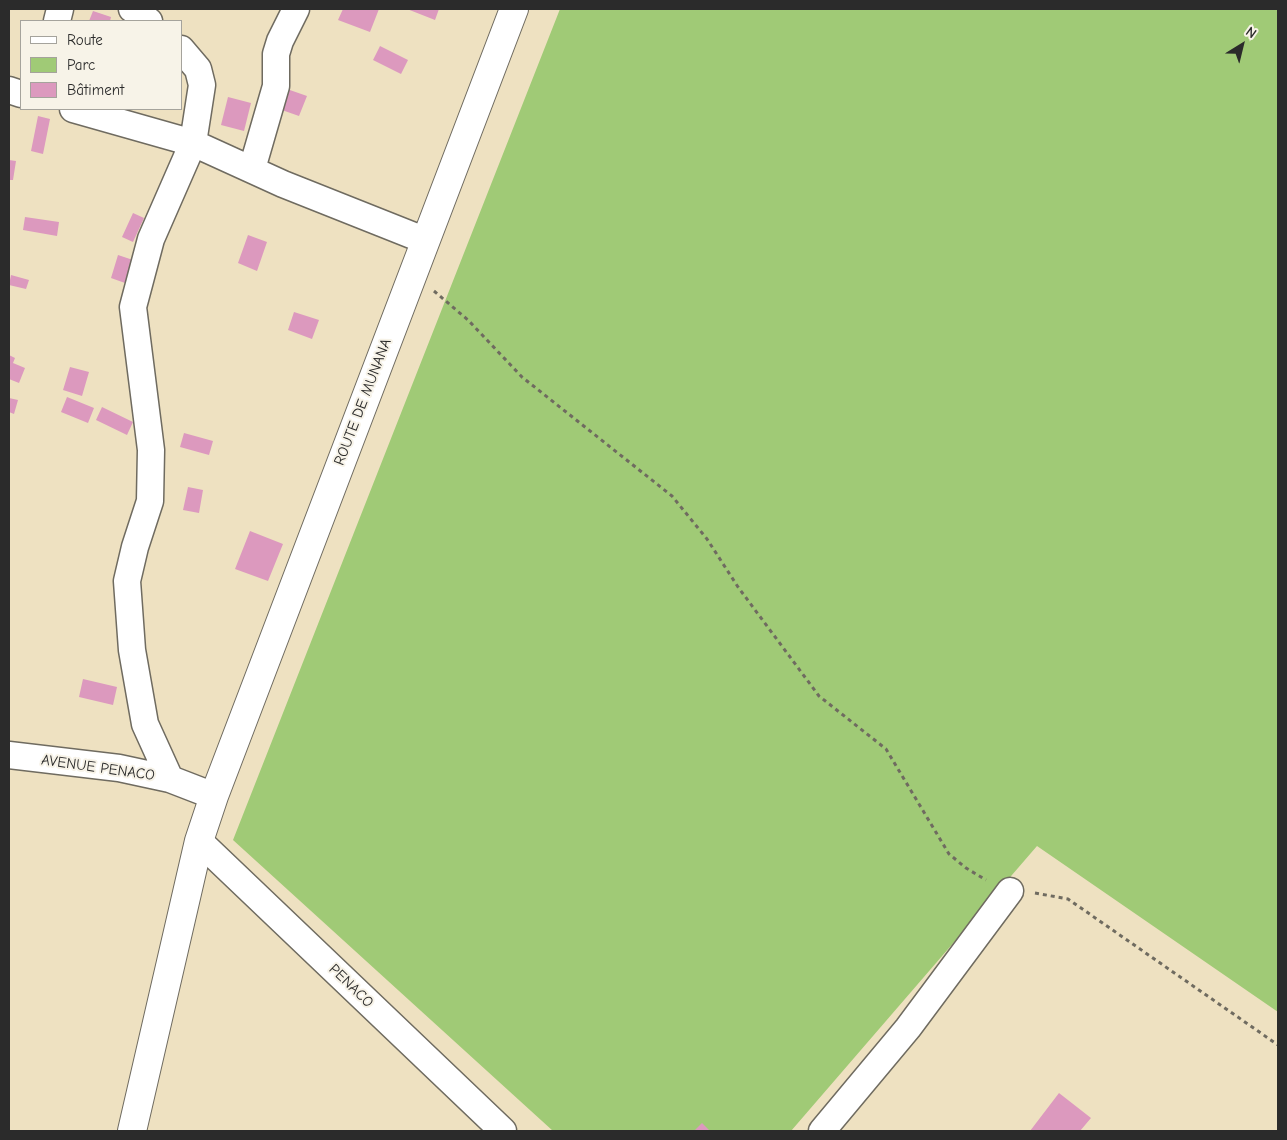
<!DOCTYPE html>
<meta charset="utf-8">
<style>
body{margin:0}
#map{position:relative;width:1287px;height:1140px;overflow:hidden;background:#eee1c1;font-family:"Comic Neue",sans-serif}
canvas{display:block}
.frame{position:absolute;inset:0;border:10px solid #2b2b2b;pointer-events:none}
.legend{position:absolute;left:20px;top:20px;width:162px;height:90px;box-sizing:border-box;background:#f7f3e8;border:1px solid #a5a39c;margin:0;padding:6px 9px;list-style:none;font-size:15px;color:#2b2b2b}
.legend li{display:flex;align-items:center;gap:10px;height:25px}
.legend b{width:25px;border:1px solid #a5a39c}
.north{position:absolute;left:1217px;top:20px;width:50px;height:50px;-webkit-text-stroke:4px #f7f3e8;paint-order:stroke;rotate:36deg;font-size:14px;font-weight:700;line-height:20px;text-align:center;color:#2b2b2b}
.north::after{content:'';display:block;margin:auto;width:18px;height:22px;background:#2b2b2b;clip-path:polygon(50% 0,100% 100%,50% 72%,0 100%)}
</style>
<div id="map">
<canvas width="1287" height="1140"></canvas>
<div class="frame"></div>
<ul class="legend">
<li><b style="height:6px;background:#fff"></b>Route</li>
<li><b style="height:14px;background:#a0ca76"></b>Parc</li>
<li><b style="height:14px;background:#dc99be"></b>Bâtiment</li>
</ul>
<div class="north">N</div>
</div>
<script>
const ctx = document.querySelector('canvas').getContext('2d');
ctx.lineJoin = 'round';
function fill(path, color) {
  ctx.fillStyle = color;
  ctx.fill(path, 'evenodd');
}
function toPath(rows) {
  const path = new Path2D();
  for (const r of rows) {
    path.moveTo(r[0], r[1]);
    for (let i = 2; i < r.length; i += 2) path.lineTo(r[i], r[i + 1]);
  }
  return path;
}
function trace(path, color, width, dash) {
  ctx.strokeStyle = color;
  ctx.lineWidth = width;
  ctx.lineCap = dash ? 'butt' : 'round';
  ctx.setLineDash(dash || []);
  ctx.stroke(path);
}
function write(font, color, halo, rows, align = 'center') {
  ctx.font = font + ' "Comic Neue",sans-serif';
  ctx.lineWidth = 4;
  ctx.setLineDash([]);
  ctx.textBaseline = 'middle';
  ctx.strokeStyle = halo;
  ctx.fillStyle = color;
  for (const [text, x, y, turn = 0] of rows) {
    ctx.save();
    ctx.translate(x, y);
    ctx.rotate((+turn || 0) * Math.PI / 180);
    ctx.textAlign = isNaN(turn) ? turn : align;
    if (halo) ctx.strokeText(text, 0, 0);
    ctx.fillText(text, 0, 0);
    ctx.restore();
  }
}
fill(toPath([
 [560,9,1278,9,1278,1012,1037,846,791,1131,553,1131,233,840]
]), '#a0ca76');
fill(toPath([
 [343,9,379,9,370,32,338,20],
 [407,9,439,9,435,20],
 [93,11,111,17,110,21,89,21],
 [380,46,408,60,401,74,373,60],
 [287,89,307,96,299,116,279,109],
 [228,97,251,103,244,131,221,125],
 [38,116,50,119,43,154,31,151],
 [9,160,16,161,13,180,9,180],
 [133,213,144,218,133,242,122,237],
 [25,217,59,222,57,236,23,230],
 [248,235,267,242,257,271,238,263],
 [118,255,133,260,125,283,111,278],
 [11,275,29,280,26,289,9,285],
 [294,312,319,320,312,339,288,330],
 [9,355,15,358,13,363,25,368,19,383,9,379],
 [70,367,89,372,82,396,63,390],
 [67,397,94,408,88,423,61,412],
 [9,398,18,400,14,414,9,412],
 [102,407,133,422,127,435,96,420],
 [184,433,213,441,209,455,180,447],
 [188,487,203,490,199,513,183,510],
 [250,531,283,544,268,581,235,569],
 [83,679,117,687,113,705,79,697],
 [1059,1093,1091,1118,1080,1131,1030,1131],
 [702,1123,710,1131,694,1131]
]), '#dc99be');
const minor = toPath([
 [132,9,149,21],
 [57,21,60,9],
 [9,90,21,94],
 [73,109,193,143,283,184,424,240],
 [252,169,276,86,276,54,280,41,296,9],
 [9,755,119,768,170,779,214,796],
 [170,779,145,724,132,650,127,581,135,547,150,501,151,450,133,307,151,239,193,143,202,85,198,69,181,49],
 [199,841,503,1131],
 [822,1131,908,1028,1010,891]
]);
const major = toPath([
 [132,1131,199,841,214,796,514,9]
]);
trace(minor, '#6f6b60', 29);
trace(major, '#6f6b60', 30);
trace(toPath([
 [434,291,468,320,522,377,672,496,707,539,738,587,819,696,886,749,949,854,966,868,986,880],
 [1035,893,1068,899,1278,1045]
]), '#6f6b60', 3, [4, 4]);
trace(minor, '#fff', 26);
trace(major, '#fff', 28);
write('15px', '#2b2b2b', '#f7f3e8', [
 ["ROUTE DE MUNANA",363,402,-69],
 ["AVENUE PENACO",98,768,8],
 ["PENACO",351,986,44]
]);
</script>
